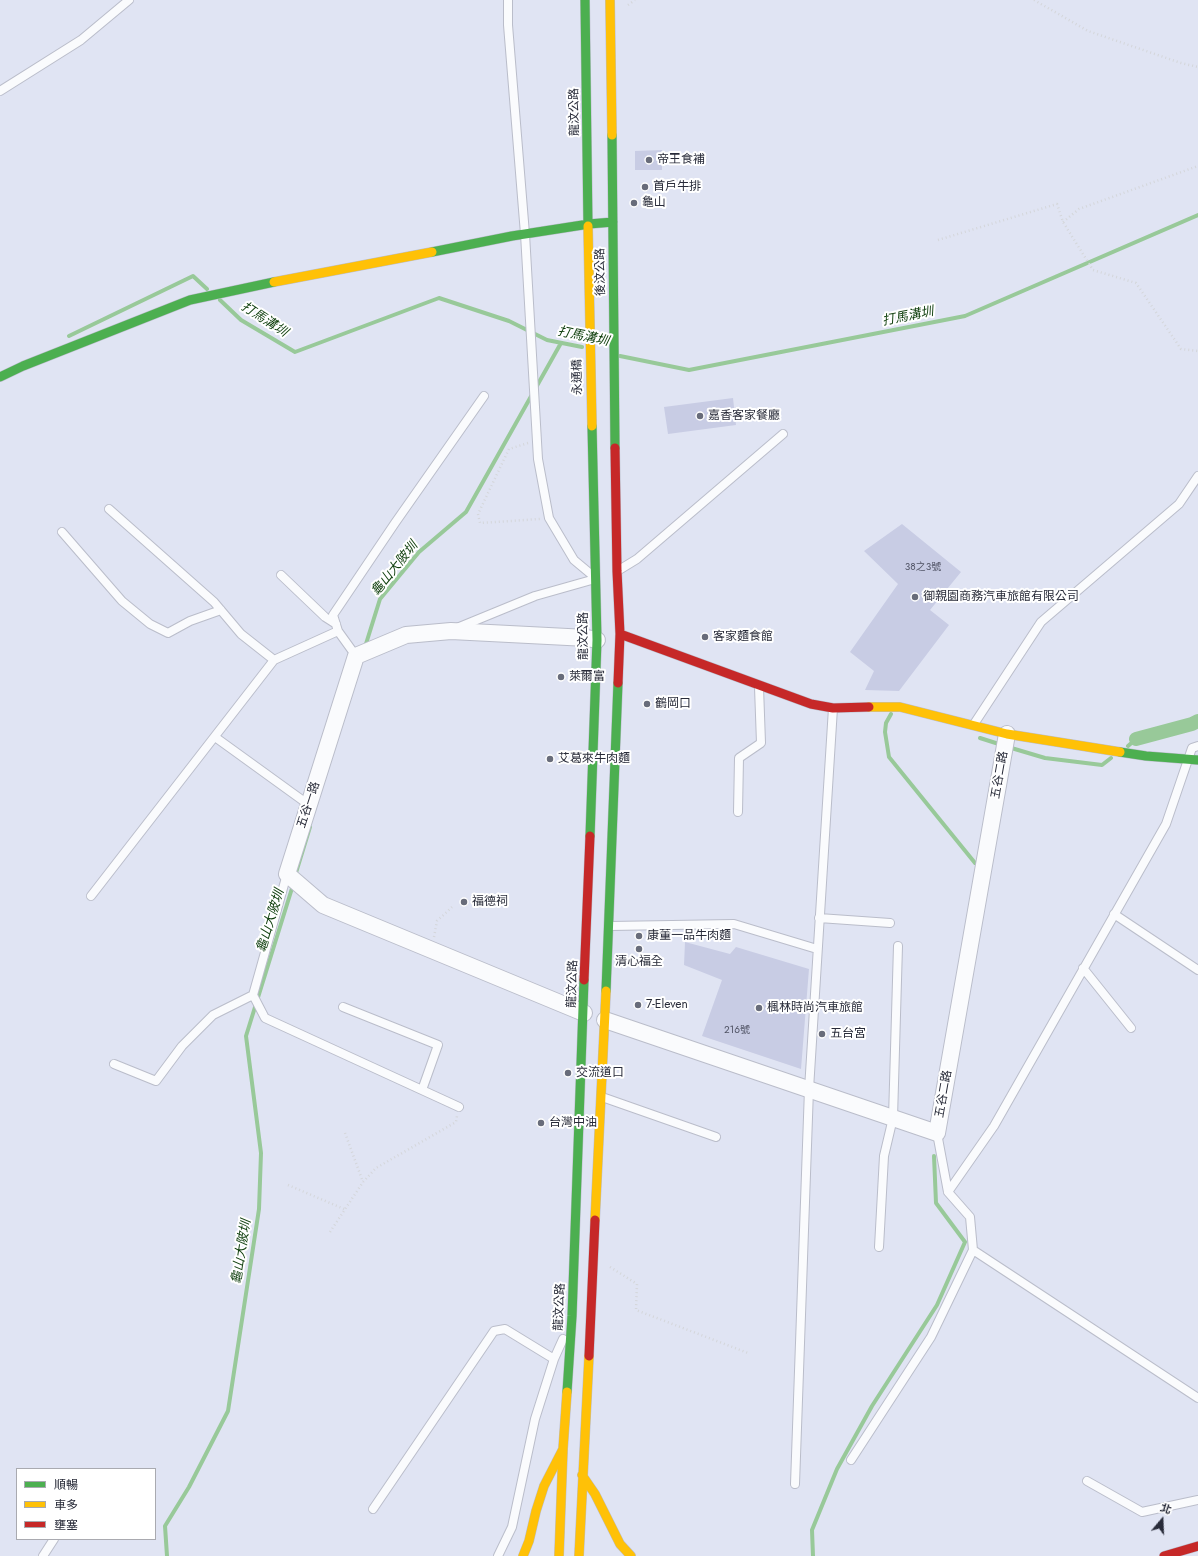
<!DOCTYPE html>
<meta charset="utf-8">
<style>
body{margin:0}
#map{position:relative;width:1198px;height:1556px;overflow:hidden;background:#e0e4f3;font-family:Jost,"Noto Sans TC",sans-serif}
canvas{display:block}
.legend{position:absolute;left:16px;top:1468px;width:140px;height:72px;box-sizing:border-box;background:#fff;border:1px solid #a9aab0;margin:0;padding:5px 7px;list-style:none;font-size:12px;color:#282b39}
.legend li{display:flex;align-items:center;gap:8px;height:20px}
.legend b{width:20px;border:1px solid #a9aab0}
.north{position:absolute;left:1142px;top:1500px;width:40px;height:40px;-webkit-text-stroke:3px #fff;paint-order:stroke;rotate:19deg;font-size:11px;font-weight:700;line-height:16px;text-align:center;color:#282b39}
.north::after{content:'';display:block;margin:auto;width:14px;height:18px;background:#282b39;clip-path:polygon(50% 0,100% 100%,50% 72%,0 100%)}
</style>
<div id="map">
<canvas width="1198" height="1556"></canvas>
<ul class="legend">
<li><b style="height:5px;background:#4caf50"></b>順暢</li>
<li><b style="height:5px;background:#ffc107"></b>車多</li>
<li><b style="height:5px;background:#c62828"></b>壅塞</li>
</ul>
<div class="north">北</div>
</div>
<script>
const ctx = document.querySelector('canvas').getContext('2d');
ctx.lineJoin = 'round';
function toPath(rows) {
  const path = new Path2D();
  for (const r of rows) {
    path.moveTo(r[0], r[1]);
    for (let i = 2; i < r.length; i += 2) path.lineTo(r[i], r[i + 1]);
  }
  return path;
}
function trace(path, color, width, dash) {
  ctx.strokeStyle = color;
  ctx.lineWidth = width;
  ctx.lineCap = dash ? 'butt' : 'round';
  ctx.setLineDash(dash || []);
  ctx.stroke(path);
}
function fill(path, color) {
  ctx.fillStyle = color;
  ctx.fill(path, 'evenodd');
}
function write(font, color, halo, rows, align = 'center') {
  ctx.font = font + ' Jost,"Noto Sans TC",sans-serif';
  ctx.lineWidth = 4;
  ctx.setLineDash([]);
  ctx.textBaseline = 'middle';
  ctx.strokeStyle = halo;
  ctx.fillStyle = color;
  for (const [text, x, y, turn = 0] of rows) {
    ctx.save();
    ctx.translate(x, y);
    ctx.rotate((+turn || 0) * Math.PI / 180);
    ctx.textAlign = isNaN(turn) ? turn : align;
    if (halo) ctx.strokeText(text, 0, 0);
    ctx.fillText(text, 0, 0);
    ctx.restore();
  }
}
trace(toPath([
 [220,300,241,320,295,352,439,298,509,321,547,340,582,347],
 [69,336,193,276,207,289],
 [620,356,689,370,965,316,1198,215],
 [365,647,380,599,419,552,466,512,561,343],
 [891,714,886,723,885,732,889,757,975,863],
 [980,738,1002,745],
 [1128,746,1136,739],
 [1008,747,1045,758,1102,765,1111,758],
 [295,876,310,827],
 [167,1556,165,1526,189,1487,228,1411,259,1209,261,1153,246,1036,293,885],
 [813,1556,812,1530,837,1469,872,1406,937,1305,965,1242,936,1203,934,1156]
]), '#98c999', 4);
trace(toPath([
 [1136,739,1192,724,1198,721]
]), '#98c999', 14);
fill(toPath([
 [662,150,662,170,635,170,635,151],
 [733,398,736,425,668,434,664,407],
 [902,524,961,572,930,610,949,625,899,691,865,690,874,671,850,652,898,584,864,551],
 [685,942,730,954,736,947,809,969,801,1069,702,1036,722,980,684,965]
]), '#c8cce4');
const lane = toPath([
 [508,0,508,25,525,234,538,459,549,518,574,560,592,575],
 [0,91,81,40,129,0],
 [109,509,214,602,241,634,274,660],
 [62,532,122,601,150,624,168,633,190,621,221,610],
 [619,570,637,559,783,434],
 [281,575,325,617,336,624],
 [457,628,535,596,595,579],
 [338,631,333,615,395,523,484,396],
 [974,724,1041,622,1179,504,1198,476],
 [215,737,309,805],
 [738,812,739,758,761,743,759,687],
 [287,874,253,995,265,1018,459,1107],
 [91,896,274,660,338,631,356,656],
 [1114,914,1198,970],
 [819,918,890,923],
 [610,926,734,924,817,949],
 [1083,968,1131,1028],
 [343,1007,438,1045,422,1090],
 [114,1064,156,1081,182,1046,213,1015,253,995],
 [602,1097,716,1137],
 [937,1133,948,1192,970,1217,973,1250,1198,1398],
 [948,1192,994,1126,1166,824,1192,748,1198,746],
 [879,1247,884,1156,893,1118,898,946],
 [851,1460,931,1337,973,1250],
 [1087,1481,1142,1512,1198,1500],
 [795,1484,809,1089,833,708],
 [373,1509,494,1331,505,1329,554,1359],
 [43,1556,54,1539],
 [498,1556,512,1527,535,1419,554,1359,563,1339]
]);
const street = toPath([
 [584,1013,323,905,287,874,356,656,406,635,451,631,587,638,597,640],
 [605,1020,937,1133,1007,734]
]);
const fast = toPath([
 [585,0,588,226],
 [612,135,615,448],
 [432,252,512,236,589,224,613,222],
 [0,377,23,366,190,300,274,282],
 [1120,752,1146,756,1198,760],
 [590,836,597,640,592,426],
 [606,991,618,683],
 [567,1392,572,1316,584,980]
]);
const slow = toPath([
 [610,0,612,135],
 [588,226,592,426],
 [274,282,432,252],
 [869,707,900,707,1007,734,1120,752],
 [595,1220,606,991],
 [582,1475,595,1494,620,1544,631,1556],
 [523,1556,529,1541,536,1511,544,1486,563,1449],
 [559,1556,563,1449,567,1392],
 [579,1556,589,1356]
]);
const jam = toPath([
 [615,448,617,571,620,634,618,683],
 [620,634,811,704,833,708,869,707],
 [584,980,590,836],
 [589,1356,595,1220],
 [1164,1556,1198,1546]
]);
trace(lane, '#babdca', 10);
trace(street, '#babdca', 18);
trace(fast, '#babdca', 10);
trace(slow, '#babdca', 10);
trace(jam, '#babdca', 10);
trace(toPath([
 [1034,0,1088,31,1181,63,1198,67],
 [628,5,635,0],
 [1063,222,1079,209,1198,166],
 [938,240,1057,204,1063,222,1093,270,1136,283,1181,349,1198,351],
 [528,443,509,449,478,514,480,523,540,519],
 [434,937,437,921,452,907],
 [345,1133,363,1182],
 [288,1185,344,1209],
 [330,1232,363,1182,376,1168,456,1122,457,1116],
 [610,1267,637,1284,636,1310,748,1353]
]), '#d4d6da', 2.5, [1, 3]);
trace(lane, '#fafbfd', 8);
trace(street, '#fafbfd', 16);
trace(fast, '#4caf50', 9);
trace(slow, '#ffc107', 9);
trace(jam, '#c62828', 9);
for (const [x, y, r, color] of [
 [649,160,4,"#686c7a"],
 [645,187,4,"#686c7a"],
 [634,203,4,"#686c7a"],
 [700,416,4,"#686c7a"],
 [915,597,4,"#686c7a"],
 [705,637,4,"#686c7a"],
 [561,677,4,"#686c7a"],
 [647,704,4,"#686c7a"],
 [550,759,4,"#686c7a"],
 [464,902,4,"#686c7a"],
 [639,936,4,"#686c7a"],
 [639,949,4,"#686c7a"],
 [638,1005,4,"#686c7a"],
 [759,1008,4,"#686c7a"],
 [822,1034,4,"#686c7a"],
 [568,1073,4,"#686c7a"],
 [541,1123,4,"#686c7a"]
]) {
  const dot = new Path2D();
  dot.arc(x, y, r, 0, 2 * Math.PI);
  ctx.fillStyle = color;
  ctx.fill(dot);
  trace(dot, '#fff', 1.5);
}
write('10px', '#505364', null, [
 ["38之3號",923,568],
 ["216號",737,1031]
]);
write('12px', '#282b39', '#fff', [
 ["龍汶公路",575,112,-91],
 ["後汶公路",601,272,-91],
 ["永通橋",578,377,-91],
 ["龍汶公路",584,636,-90],
 ["五谷二路",1000,775,-80],
 ["五谷一路",309,805,-72],
 ["龍汶公路",573,984,-88],
 ["五谷二路",944,1094,-80],
 ["龍汶公路",560,1307,-87]
]);
write('12px', '#282b39', '#fff', [
 ["帝王食補",657,160],
 ["首戶牛排",653,187],
 ["龜山",642,203],
 ["嘉香客家餐廳",708,416],
 ["御親園商務汽車旅館有限公司",923,597],
 ["客家麵食館",713,637],
 ["萊爾富",569,677],
 ["鶴岡口",655,704],
 ["艾葛來牛肉麵",558,759],
 ["福德祠",472,902],
 ["康董一品牛肉麵",647,936],
 ["清心福全",639,962,"center"],
 ["7-Eleven",646,1005],
 ["楓林時尚汽車旅館",767,1008],
 ["五台宮",830,1034],
 ["交流道口",576,1073],
 ["台灣中油",549,1123]
], 'left');
write('italic 13px', '#0e3e0c', '#fff', [
 ["打馬溝圳",908,317,-11],
 ["打馬溝圳",264,320,33],
 ["打馬溝圳",583,337,12],
 ["龜山大陂圳",395,569,-51],
 ["龜山大陂圳",271,921,-73],
 ["龜山大陂圳",242,1252,-81]
]);
</script>
